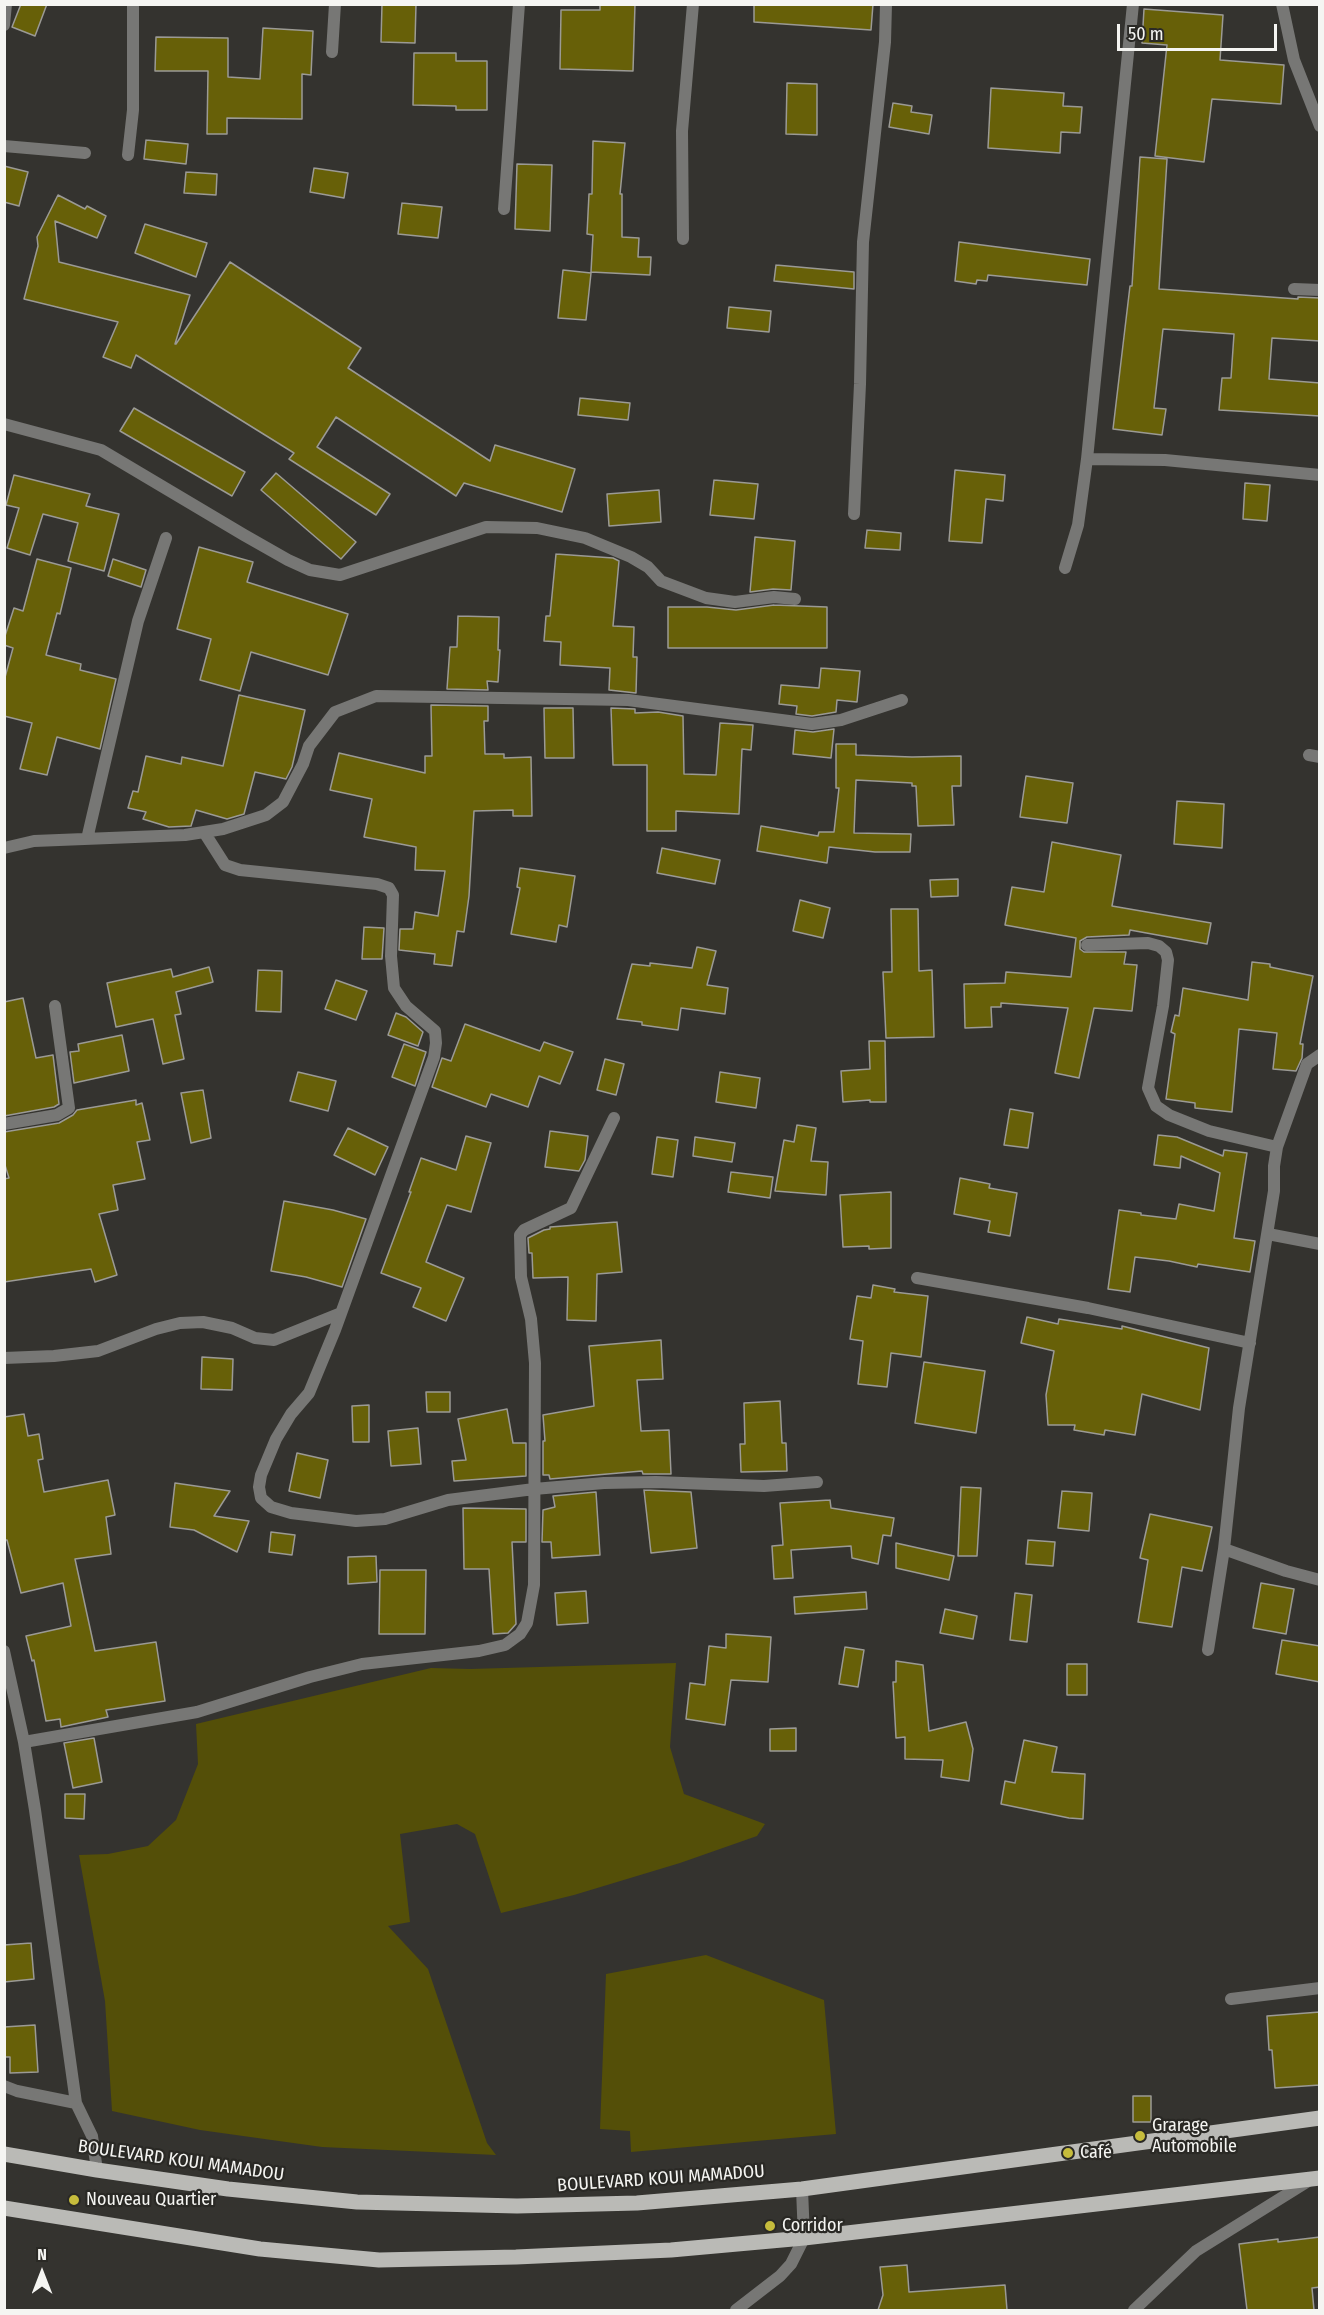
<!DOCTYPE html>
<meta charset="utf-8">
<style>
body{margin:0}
#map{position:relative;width:1324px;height:2315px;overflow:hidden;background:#34332f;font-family:"Fira Sans Condensed",sans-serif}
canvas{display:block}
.frame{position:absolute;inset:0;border:6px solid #f5f5f2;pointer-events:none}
.north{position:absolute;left:12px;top:2243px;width:60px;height:60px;-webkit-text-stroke:4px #2a2925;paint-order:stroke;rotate:0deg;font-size:16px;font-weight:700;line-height:24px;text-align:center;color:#f5f5f2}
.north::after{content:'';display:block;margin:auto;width:21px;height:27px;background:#f5f5f2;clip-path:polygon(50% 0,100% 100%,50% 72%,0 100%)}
.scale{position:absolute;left:1117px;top:24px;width:160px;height:27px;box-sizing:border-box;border:3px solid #f5f5f2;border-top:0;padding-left:8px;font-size:18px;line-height:21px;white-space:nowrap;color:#f5f5f2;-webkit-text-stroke:4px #2a2925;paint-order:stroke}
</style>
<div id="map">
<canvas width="1324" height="2315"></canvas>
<div class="frame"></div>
<div class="north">N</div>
<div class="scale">50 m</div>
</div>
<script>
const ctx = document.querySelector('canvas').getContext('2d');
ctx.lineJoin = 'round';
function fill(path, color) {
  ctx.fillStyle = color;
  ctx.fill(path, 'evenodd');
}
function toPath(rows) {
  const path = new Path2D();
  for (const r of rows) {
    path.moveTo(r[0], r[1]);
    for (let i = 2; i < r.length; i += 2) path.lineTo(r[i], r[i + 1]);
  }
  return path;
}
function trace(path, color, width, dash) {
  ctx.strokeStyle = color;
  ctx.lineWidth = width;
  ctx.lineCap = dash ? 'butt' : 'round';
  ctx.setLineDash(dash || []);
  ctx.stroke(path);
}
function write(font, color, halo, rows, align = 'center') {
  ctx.font = font + ' "Fira Sans Condensed",sans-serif';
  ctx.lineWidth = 4.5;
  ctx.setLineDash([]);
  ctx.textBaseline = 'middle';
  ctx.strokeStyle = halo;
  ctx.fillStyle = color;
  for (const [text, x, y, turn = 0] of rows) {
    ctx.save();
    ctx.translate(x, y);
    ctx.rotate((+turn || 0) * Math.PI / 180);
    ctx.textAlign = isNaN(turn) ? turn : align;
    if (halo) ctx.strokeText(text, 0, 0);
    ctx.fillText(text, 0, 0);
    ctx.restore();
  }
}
fill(toPath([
 [676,1663,670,1747,684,1794,765,1824,757,1836,680,1863,574,1895,501,1913,475,1834,457,1824,400,1834,410,1922,388,1926,428,1969,487,2143,496,2155,322,2147,200,2130,112,2111,105,2001,79,1855,108,1854,148,1846,176,1820,198,1764,196,1724,431,1668,470,1669],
 [706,1955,824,2000,836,2134,631,2152,630,2131,600,2129,606,1974]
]), '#544f08');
const building = toPath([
 [21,4,47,4,35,36,12,27,21,4],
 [382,4,416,4,415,43,381,42,382,4],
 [600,4,635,4,633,71,560,69,561,10,600,10,600,4],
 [754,4,873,4,871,30,754,22,754,4],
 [1144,9,1223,15,1220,60,1284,65,1281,104,1212,99,1204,162,1155,156,1167,45,1142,43,1144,9],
 [263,28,313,31,311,75,302,74,302,119,227,118,227,134,207,134,208,71,155,71,156,37,228,38,228,77,260,79,263,28],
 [414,53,456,53,456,61,487,61,487,110,456,110,456,106,413,105,414,53],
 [787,83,817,84,817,135,786,134,787,83],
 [991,88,1064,93,1063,106,1082,107,1080,133,1061,132,1060,153,988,148,991,88],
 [893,103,912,106,911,112,932,115,929,134,889,127,893,103],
 [146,140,188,144,186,164,144,159,146,140],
 [593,141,625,143,620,194,622,194,622,237,639,238,638,257,651,257,650,275,591,272,593,235,587,234,589,194,592,194,593,141],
 [1140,157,1167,159,1159,289,1298,299,1298,297,1320,298,1320,341,1272,338,1269,379,1320,383,1320,416,1219,410,1222,378,1231,378,1234,334,1163,329,1154,408,1166,409,1162,435,1113,429,1130,286,1132,286,1140,157],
 [517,164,552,165,550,231,515,229,517,164],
 [4,166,28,172,19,206,4,202,4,166],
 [314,168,348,173,344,198,310,192,314,168],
 [186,172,217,174,216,195,184,193,186,172],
 [58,195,85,209,87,206,106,216,97,238,55,221,59,262,190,295,175,344,176,344,230,262,361,348,348,368,490,461,495,445,575,469,562,512,464,483,456,496,336,417,317,447,390,494,376,515,289,459,294,453,136,355,131,368,103,357,118,322,24,299,38,246,37,237,58,195],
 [402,203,442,207,438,238,398,234,402,203],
 [145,224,207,243,196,277,135,253,145,224],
 [959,242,1090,259,1087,285,988,275,987,281,977,280,976,284,955,281,959,242],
 [776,265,854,272,854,289,774,281,776,265],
 [563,270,591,273,586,320,558,318,563,270],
 [729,307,771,311,769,332,727,328,729,307],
 [580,398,630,403,628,420,578,415,580,398],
 [134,408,245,472,232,496,120,431,134,408],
 [955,470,1005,475,1003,501,986,499,982,543,949,541,955,470],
 [276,473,356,542,341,559,261,490,276,473],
 [14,475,90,494,86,506,119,514,104,571,68,561,78,523,43,514,30,555,7,548,19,508,6,505,14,475],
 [714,480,758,484,754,519,710,515,714,480],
 [1245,483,1270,485,1267,521,1243,519,1245,483],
 [659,490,661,522,609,526,607,494,659,490],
 [867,530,901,533,900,550,865,548,867,530],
 [755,537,795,541,791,590,773,589,750,592,755,537],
 [199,547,253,562,247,582,348,614,328,675,251,652,240,691,200,680,211,639,177,629,199,547],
 [556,554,613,558,619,561,613,626,634,627,633,657,637,657,636,693,609,690,610,668,560,665,561,642,544,641,546,616,550,616,556,554],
 [37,559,71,568,60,614,57,613,46,655,81,664,80,670,116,679,100,749,57,737,47,775,20,769,32,723,4,716,4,681,13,648,4,645,4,639,14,608,23,611,37,559],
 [113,559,146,570,141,587,108,576,113,559],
 [774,605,827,607,827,648,668,648,668,607,707,607,736,610,774,605],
 [458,616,499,617,498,650,500,650,498,682,487,681,488,690,447,689,450,647,457,647,458,616],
 [821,668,860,671,857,702,837,700,836,712,812,716,796,714,797,706,779,704,781,685,819,688,821,668],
 [239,695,305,710,292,767,286,779,255,772,244,814,227,819,196,810,191,826,169,827,143,819,146,812,128,808,133,791,138,792,146,756,181,764,182,757,223,766,239,695],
 [431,705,488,706,488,721,484,721,485,754,504,754,504,758,531,757,532,816,513,816,513,810,474,811,469,896,464,932,457,931,452,966,434,964,435,954,399,950,400,929,413,929,415,912,438,916,445,871,415,870,416,847,364,837,372,799,330,790,339,753,425,773,425,756,432,756,431,705],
 [544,708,573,708,574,758,545,758,544,708],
 [611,708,635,709,635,713,658,712,683,716,684,774,716,775,720,723,753,725,751,750,742,749,739,814,676,811,676,831,647,831,647,765,613,765,611,708],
 [834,729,831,758,793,754,795,730,813,732,834,729],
 [836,744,856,744,856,755,912,757,961,756,961,786,952,786,954,825,918,826,916,786,912,786,912,783,856,780,854,833,911,834,910,852,875,852,829,847,827,863,757,851,761,826,818,836,819,832,834,832,839,788,836,788,836,744],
 [1026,776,1073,783,1067,823,1020,817,1026,776],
 [1177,801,1224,804,1222,848,1174,844,1177,801],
 [1052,842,1121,855,1112,906,1211,923,1207,944,1130,930,1129,935,1087,937,1080,941,1080,949,1084,952,1126,952,1124,964,1137,965,1132,1011,1094,1008,1079,1078,1055,1073,1068,1008,1001,1003,1001,1007,991,1007,992,1027,965,1028,964,984,1005,983,1006,972,1071,977,1076,938,1005,925,1012,887,1044,892,1052,842],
 [662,848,720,860,715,884,657,873,662,848],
 [520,868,575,876,567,927,559,925,556,942,511,934,520,888,517,887,520,868],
 [958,879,958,896,931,897,930,880,958,879],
 [800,900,830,908,823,938,793,931,800,900],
 [891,909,918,909,919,971,932,970,934,1037,886,1038,883,972,892,972,891,909],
 [364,927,384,928,382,959,362,959,364,927],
 [697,947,716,951,707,985,728,988,725,1014,681,1008,678,1030,642,1025,642,1022,617,1019,632,964,650,966,650,963,692,968,697,947],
 [1252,962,1270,964,1270,967,1313,976,1300,1044,1303,1044,1302,1058,1296,1071,1273,1069,1277,1033,1239,1029,1232,1112,1195,1108,1195,1103,1166,1099,1175,1034,1171,1032,1175,1015,1179,1016,1183,988,1248,1000,1252,962],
 [209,967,213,982,176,992,181,1014,175,1015,184,1059,163,1064,153,1019,116,1027,107,983,171,969,173,977,209,967],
 [258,970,282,971,281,1012,256,1011,258,970],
 [336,980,367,991,356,1020,325,1009,336,980],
 [23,998,36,1058,53,1055,59,1104,54,1107,4,1116,4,1002,23,998],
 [396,1013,406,1017,423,1032,418,1046,388,1035,396,1013],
 [465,1024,540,1051,544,1042,573,1052,560,1084,539,1076,528,1107,491,1094,486,1107,432,1087,442,1058,451,1061,465,1024],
 [122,1035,129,1071,74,1083,70,1052,79,1051,78,1044,122,1035],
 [869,1041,885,1041,886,1102,870,1102,870,1100,843,1102,841,1071,870,1069,869,1041],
 [404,1044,426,1052,415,1086,392,1077,404,1044],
 [605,1059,624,1064,616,1095,597,1090,605,1059],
 [298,1072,336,1081,328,1111,290,1101,298,1072],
 [720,1072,760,1078,756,1108,716,1102,720,1072],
 [203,1090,211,1138,191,1143,181,1093,203,1090],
 [136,1100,136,1105,142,1103,150,1140,137,1142,145,1179,113,1185,118,1210,99,1214,117,1275,95,1282,91,1269,4,1282,4,1179,9,1178,4,1162,4,1132,59,1123,73,1115,77,1110,136,1100],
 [1010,1109,1033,1113,1028,1148,1004,1145,1010,1109],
 [797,1125,816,1128,811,1161,828,1162,826,1195,775,1191,784,1140,794,1142,797,1125],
 [348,1128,388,1147,375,1175,334,1155,348,1128],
 [550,1131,588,1136,585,1160,579,1171,545,1167,550,1131],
 [1158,1135,1177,1137,1223,1156,1224,1150,1247,1153,1234,1238,1255,1241,1250,1272,1198,1264,1197,1267,1169,1261,1135,1257,1130,1292,1108,1289,1119,1210,1141,1213,1141,1215,1176,1219,1179,1204,1214,1211,1220,1173,1181,1156,1180,1168,1154,1165,1158,1135],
 [466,1136,491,1143,471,1212,447,1205,426,1262,464,1278,446,1321,413,1307,421,1288,381,1273,411,1192,409,1192,421,1158,456,1170,466,1136],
 [657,1137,678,1140,673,1177,652,1174,657,1137],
 [695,1137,735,1143,732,1162,693,1156,695,1137],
 [731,1172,773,1177,770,1198,728,1192,731,1172],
 [960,1178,990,1184,989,1188,1017,1193,1010,1236,988,1232,990,1221,954,1214,960,1178],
 [891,1192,891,1248,869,1249,869,1246,843,1247,840,1195,891,1192],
 [284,1201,333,1210,366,1219,342,1287,306,1277,271,1271,284,1201],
 [617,1222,622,1272,597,1274,596,1321,567,1320,568,1277,533,1278,532,1253,529,1253,528,1238,544,1230,550,1229,550,1227,617,1222],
 [873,1285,895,1289,894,1292,928,1296,921,1357,891,1353,887,1387,858,1384,863,1341,850,1339,857,1296,871,1298,873,1285],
 [1027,1317,1058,1324,1059,1319,1122,1329,1122,1326,1209,1348,1200,1410,1142,1394,1135,1435,1105,1430,1104,1435,1074,1430,1075,1425,1048,1425,1046,1395,1054,1351,1021,1343,1027,1317],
 [661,1340,663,1379,637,1380,641,1431,669,1430,671,1474,643,1474,642,1471,550,1479,549,1475,543,1475,543,1441,545,1441,543,1415,594,1406,589,1346,661,1340],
 [202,1357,233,1359,232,1390,201,1389,202,1357],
 [924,1362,985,1371,976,1433,915,1423,924,1362],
 [426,1392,450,1392,450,1412,427,1412,426,1392],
 [780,1401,782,1443,786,1443,787,1471,741,1472,740,1444,745,1444,744,1403,780,1401],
 [369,1405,369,1442,353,1442,352,1406,369,1405],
 [507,1409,513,1443,526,1443,526,1476,454,1481,452,1461,466,1460,458,1419,507,1409],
 [24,1414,28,1436,39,1434,43,1459,38,1460,44,1492,108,1480,115,1515,106,1517,111,1554,75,1559,95,1651,156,1642,165,1701,106,1710,108,1717,61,1727,60,1719,46,1721,34,1660,32,1661,26,1636,71,1626,63,1583,21,1593,7,1540,4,1540,4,1417,24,1414],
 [418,1428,421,1464,391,1466,388,1431,418,1428],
 [297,1453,328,1460,320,1498,289,1491,297,1453],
 [175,1483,230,1491,214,1516,249,1521,237,1552,194,1530,170,1527,175,1483],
 [961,1487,981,1488,977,1556,958,1556,961,1487],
 [644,1490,691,1492,697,1548,651,1553,644,1490],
 [1062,1491,1092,1493,1089,1531,1058,1528,1062,1491],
 [596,1492,600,1555,552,1558,551,1542,542,1542,543,1510,555,1507,553,1496,596,1492],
 [830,1500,831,1508,894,1518,891,1536,883,1535,878,1564,852,1558,851,1546,791,1550,793,1578,774,1579,772,1546,783,1545,780,1503,830,1500],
 [463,1508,526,1509,526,1542,512,1542,516,1624,508,1633,493,1634,489,1569,464,1569,463,1508],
 [1150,1514,1212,1527,1202,1571,1182,1567,1172,1627,1138,1622,1148,1560,1140,1558,1150,1514],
 [271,1532,295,1535,292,1555,269,1552,271,1532],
 [1028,1540,1055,1542,1053,1566,1026,1564,1028,1540],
 [896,1543,954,1556,949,1580,896,1568,896,1543],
 [376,1556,377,1582,348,1584,348,1557,376,1556],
 [380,1570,426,1570,425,1634,379,1634,380,1570],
 [1261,1583,1294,1589,1286,1634,1253,1628,1261,1583],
 [586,1591,588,1623,557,1625,555,1593,586,1591],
 [866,1592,867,1609,795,1614,794,1597,866,1592],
 [1015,1593,1032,1595,1027,1642,1010,1640,1015,1593],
 [945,1609,977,1616,973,1639,940,1633,945,1609],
 [726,1634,771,1637,768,1682,731,1680,725,1725,686,1719,690,1683,705,1685,709,1646,726,1648,726,1634],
 [1282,1640,1320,1646,1320,1682,1276,1674,1282,1640],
 [845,1647,864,1650,858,1687,839,1684,845,1647],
 [896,1661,923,1665,929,1731,966,1722,973,1749,969,1781,941,1777,943,1760,905,1759,905,1737,896,1738,893,1682,896,1682,896,1661],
 [1067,1664,1087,1664,1087,1695,1067,1695,1067,1664],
 [796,1728,796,1751,770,1751,770,1729,796,1728],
 [94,1738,102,1782,73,1788,64,1743,94,1738],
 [1024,1740,1057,1747,1052,1772,1085,1774,1083,1819,1069,1818,1001,1804,1005,1781,1015,1783,1024,1740],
 [65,1794,85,1794,84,1819,65,1818,65,1794],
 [31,1943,34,1979,4,1982,4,1945,31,1943],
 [1320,2012,1320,2085,1275,2088,1272,2050,1269,2050,1267,2016,1320,2012],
 [35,2025,38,2072,10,2073,10,2057,4,2057,4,2027,35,2025],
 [1133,2096,1151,2096,1151,2122,1133,2122,1133,2096],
 [1320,2237,1320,2287,1312,2288,1314,2310,1247,2310,1239,2244,1278,2239,1278,2242,1320,2237],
 [907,2265,909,2292,1005,2285,1007,2310,878,2310,883,2295,880,2267,907,2265]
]);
fill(building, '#676008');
trace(building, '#9b9a95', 1.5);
trace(toPath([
 [1133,4,1087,459,1165,460,1320,475],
 [1282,4,1294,60,1320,126],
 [4,25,6,4],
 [332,52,335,4],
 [4,146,85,153],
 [128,155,133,110,133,4],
 [504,209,519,4],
 [683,239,682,131,693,4],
 [1294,289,1320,290],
 [4,424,101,450,244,535,288,560,310,570,340,575,486,527,537,528,585,538,631,557,648,567,661,581,706,598,735,602,774,597,795,599],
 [854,514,860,384,863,242,885,42,886,4],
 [1065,568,1078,525,1087,459],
 [1309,755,1320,757],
 [204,832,225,865,240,870,377,884,389,888,393,895,391,956,394,988,406,1006,435,1031,436,1043,434,1057,335,1330,309,1393,291,1414,276,1439,261,1475,259,1487,261,1498,271,1507,291,1513,356,1521,385,1519,448,1500,534,1489,604,1483,656,1482,764,1486,817,1482],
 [87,839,138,621,166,538],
 [4,848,34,841,185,835,223,829,266,815,283,802,303,764,309,746,335,712,376,696,628,700,812,724,841,720,902,700],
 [1087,945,1148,943,1159,946,1166,952,1168,960,1163,1006,1148,1088,1156,1106,1169,1115,1209,1131,1277,1147,1274,1166,1274,1191,1239,1408,1224,1549,1208,1650],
 [4,1124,57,1115,69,1108,55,1006],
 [1277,1147,1307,1064,1320,1055],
 [1268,1234,1320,1244],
 [917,1278,1088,1308,1250,1343],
 [4,1358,54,1356,98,1351,156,1329,180,1323,203,1322,232,1328,255,1338,274,1340,341,1313],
 [1224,1549,1286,1571,1320,1580],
 [4,1651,24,1742,35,1810,76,2103,92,2136,97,2170],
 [24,1742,197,1712,310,1677,362,1664,479,1651,505,1645,520,1634,527,1623,534,1585,535,1363,531,1319,521,1277,520,1235,524,1230,571,1208,614,1118],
 [1231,1999,1320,1988],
 [4,2086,17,2091,76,2103],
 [736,2310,780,2276,791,2264,804,2238,802,2189],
 [1134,2310,1196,2251,1310,2180]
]), '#777775', 12);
trace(toPath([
 [4,2154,97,2170,228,2189,357,2202,517,2206,637,2203,802,2189,1320,2118],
 [4,2208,260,2249,379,2260,516,2257,671,2250,804,2238,1320,2178]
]), '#babab6', 15);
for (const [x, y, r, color] of [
 [1140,2136,6,"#c6bc3c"],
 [1068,2153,6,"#c6bc3c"],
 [74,2200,6,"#c6bc3c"],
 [770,2226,6,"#c6bc3c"]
]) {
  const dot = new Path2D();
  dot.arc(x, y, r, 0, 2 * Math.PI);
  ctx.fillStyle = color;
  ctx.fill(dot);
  trace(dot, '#2a2925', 2);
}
write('18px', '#f5f5f2', '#2a2925', [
 ["Grarage",1152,2126],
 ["Automobile",1152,2147],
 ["Café",1080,2153],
 ["Nouveau Quartier",86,2200],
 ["Corridor",782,2226]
], 'left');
write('18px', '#f5f5f2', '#2a2925', [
 ["BOULEVARD KOUI MAMADOU",181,2161,8],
 ["BOULEVARD KOUI MAMADOU",661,2179,-4]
]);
</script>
